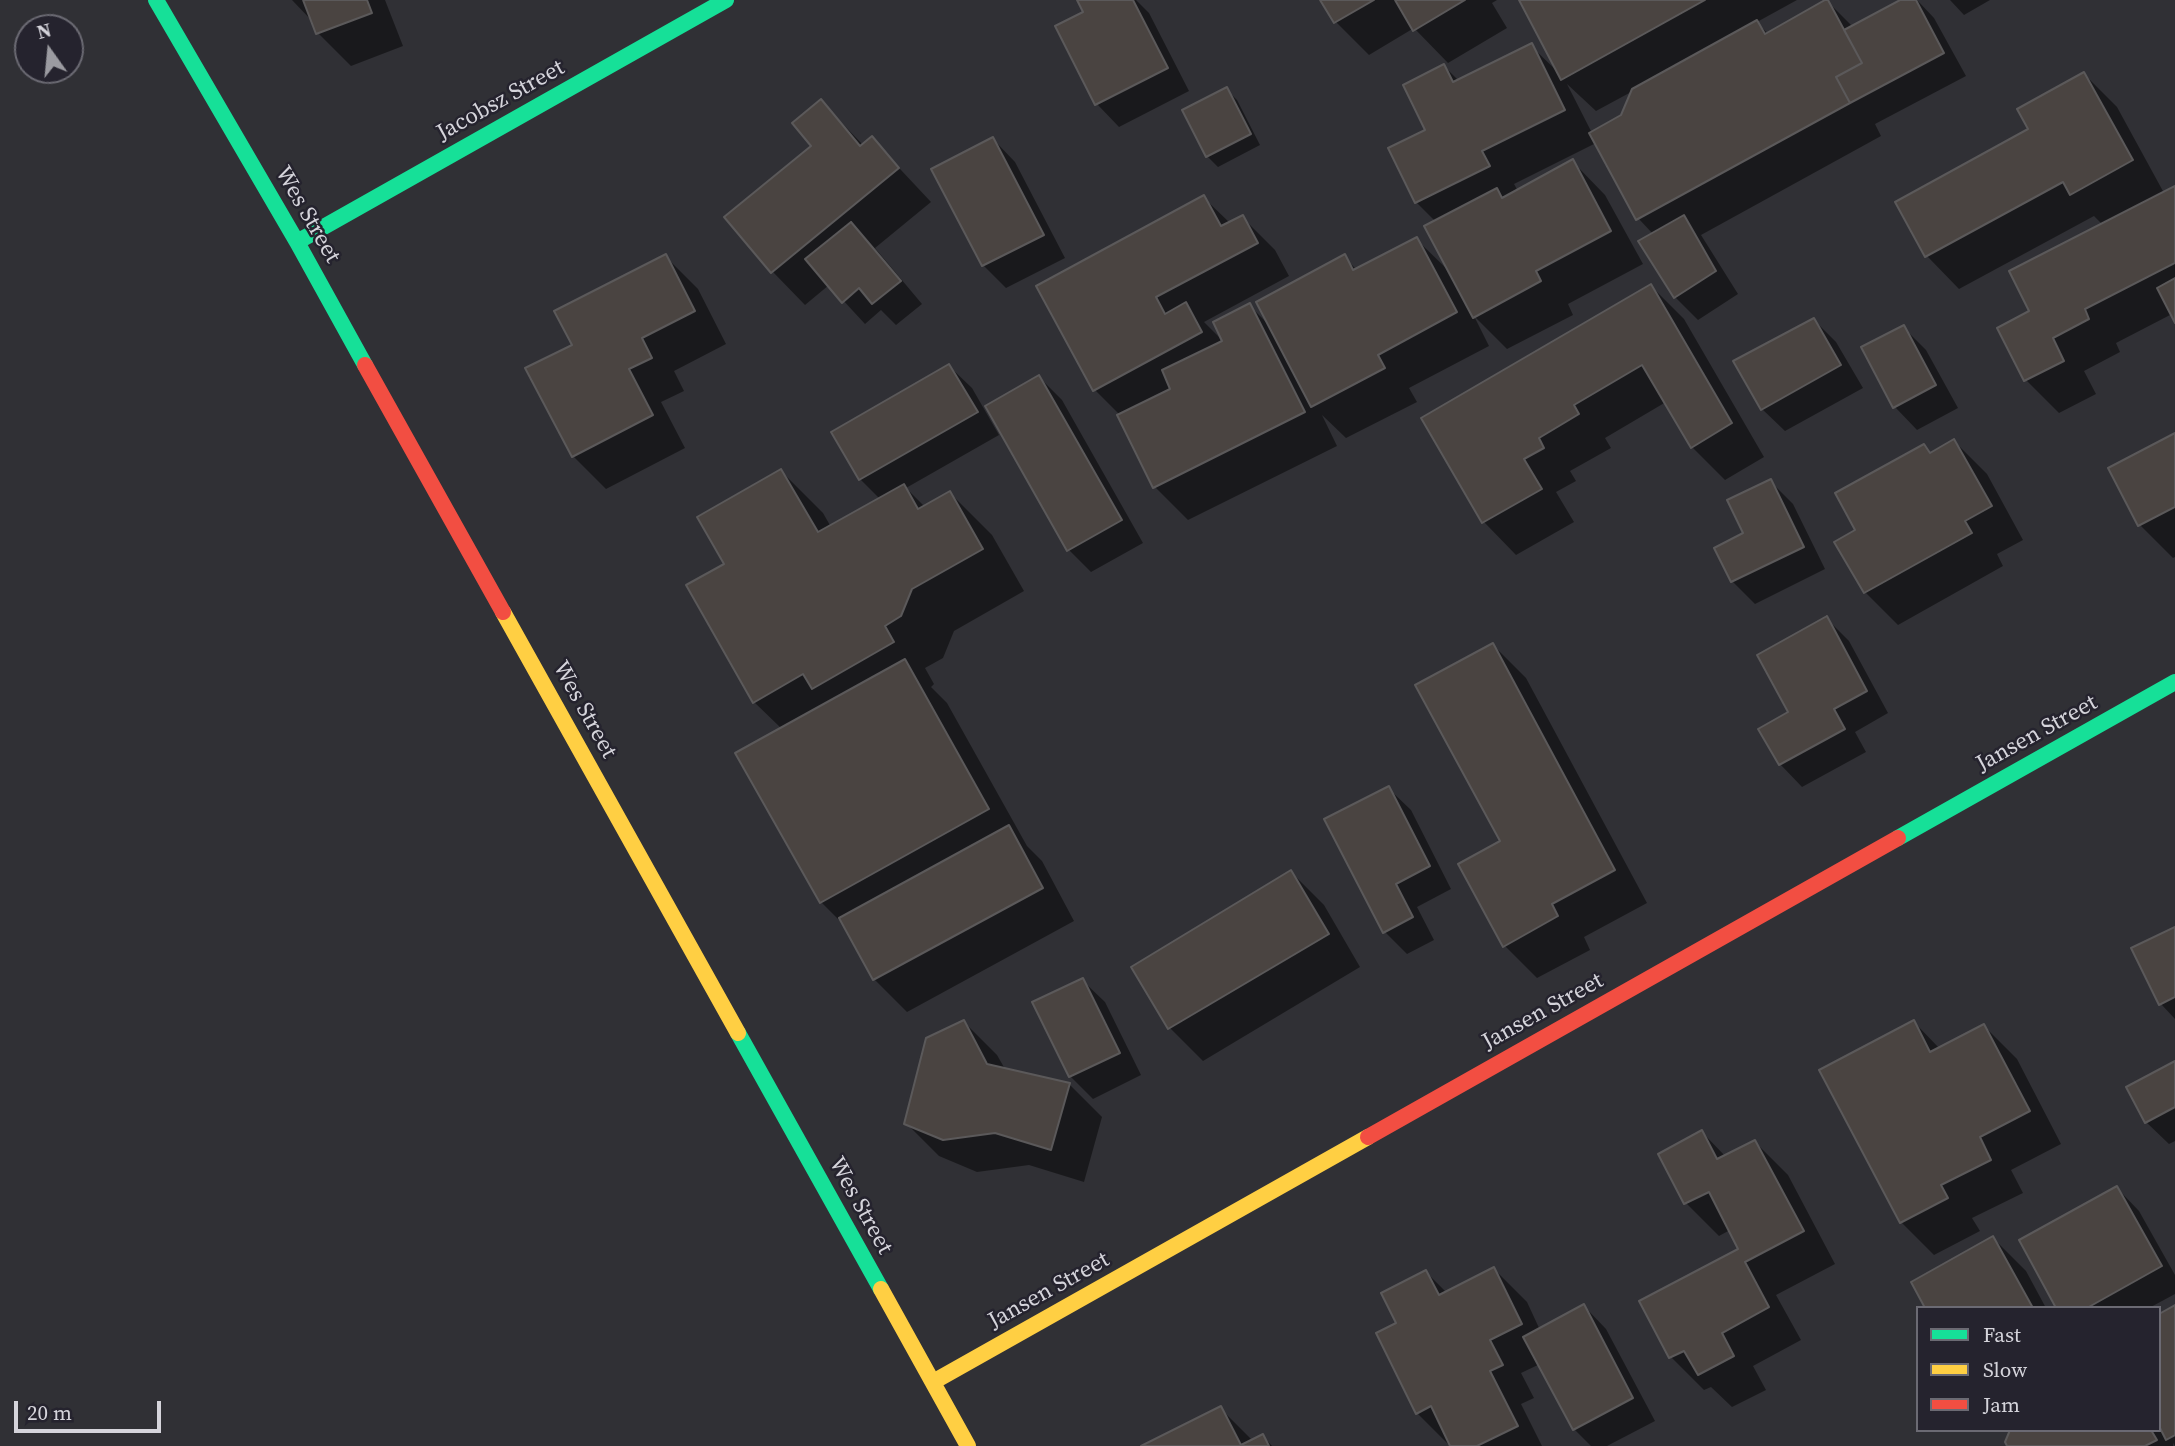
<!DOCTYPE html>
<style>
body{margin:0}
#map{position:relative;width:2175px;height:1446px;overflow:hidden;background:#303035;font-family:"Source Serif 4",serif}
canvas{display:block}
.legend{position:absolute;left:1916px;top:1306px;width:245px;height:126px;box-sizing:border-box;background:#25232e;border:2px solid #6b6a73;margin:0;padding:9px 12px;list-style:none;font-size:21px;color:#d5d4db}
.legend li{display:flex;align-items:center;gap:14px;height:35px}
.legend b{width:35px;border:2px solid #6b6a73}
.north{position:absolute;left:14px;top:14px;width:70px;height:70px;box-sizing:border-box;background:#25232e;border:2px solid #6b6a73;border-radius:50%;rotate:345deg;font-size:19px;font-weight:700;line-height:28px;text-align:center;color:#d5d4db}
.north::after{content:'';display:block;margin:auto;width:24px;height:32px;background:#9b9ba1;clip-path:polygon(50% 0,100% 100%,50% 72%,0 100%)}
.scale{position:absolute;left:14px;top:1401px;width:147px;height:32px;box-sizing:border-box;border:4px solid #d5d4db;border-top:0;padding-left:9px;font-size:21px;line-height:24px;white-space:nowrap;color:#d5d4db;-webkit-text-stroke:5px #25232e;paint-order:stroke}
</style>
<div id="map">
<canvas width="2175" height="1446"></canvas>
<ul class="legend">
<li><b style="height:9px;background:#16e098"></b>Fast</li>
<li><b style="height:9px;background:#ffcf43"></b>Slow</li>
<li><b style="height:9px;background:#f24e42"></b>Jam</li>
</ul>
<div class="north">N</div>
<div class="scale">20 m</div>
</div>
<script>
const ctx = document.querySelector('canvas').getContext('2d');
ctx.lineJoin = 'round';
function fill(path, color) {
  ctx.fillStyle = color;
  ctx.fill(path, 'evenodd');
}
function toPath(rows) {
  const path = new Path2D();
  for (const r of rows) {
    path.moveTo(r[0], r[1]);
    for (let i = 2; i < r.length; i += 2) path.lineTo(r[i], r[i + 1]);
  }
  return path;
}
function trace(path, color, width, dash) {
  ctx.strokeStyle = color;
  ctx.lineWidth = width;
  ctx.lineCap = dash ? 'butt' : 'round';
  ctx.setLineDash(dash || []);
  ctx.stroke(path);
}
function write(font, color, halo, rows, align = 'center') {
  ctx.font = font + ' "Source Serif 4",serif';
  ctx.lineWidth = 5;
  ctx.setLineDash([]);
  ctx.textBaseline = 'middle';
  ctx.strokeStyle = halo;
  ctx.fillStyle = color;
  for (const [text, x, y, turn = 0] of rows) {
    ctx.save();
    ctx.translate(x, y);
    ctx.rotate((+turn || 0) * Math.PI / 180);
    ctx.textAlign = isNaN(turn) ? turn : align;
    if (halo) ctx.strokeText(text, 0, 0);
    ctx.fillText(text, 0, 0);
    ctx.restore();
  }
}
fill(toPath([
 [292,0,385,0,403,46,351,66,318,33,313,22],
 [1079,0,1136,0,1149,13,1189,91,1119,127,1097,104,1057,27,1085,13],
 [1322,0,1497,0,1492,3,1507,28,1448,63,1414,28,1369,55,1336,22],
 [1522,0,1797,0,1757,22,1768,34,1827,1,1853,27,1903,0,1917,0,1934,18,1966,76,1875,124,1881,136,1701,235,1738,294,1698,320,1675,297,1641,242,1653,234,1638,218,1596,143,1514,184,1518,191,1573,162,1605,195,1643,264,1568,304,1573,315,1507,349,1474,316,1489,346,1409,388,1417,402,1346,438,1322,415,1337,446,1188,520,1155,487,1121,416,1094,389,1203,197,1230,223,1242,217,1275,250,1289,276,1204,322,1219,337,1223,346,1250,306,1269,325,1344,257,1357,270,1416,239,1449,271,1436,222,1416,202,1428,130,1444,66,1459,81,1531,46,1558,72],
 [1567,84,1596,111,1633,91,1623,116,1592,133],
 [1950,0,1990,0,1964,15],
 [2084,74,2117,107,2164,193,2175,188,2175,319,2172,314,2116,343,2120,352,2084,371,2096,394,2059,413,2026,380,2032,311,2103,225,2094,216,1959,289,1927,256,1897,203,2030,130],
 [1226,89,1237,100,1260,145,1218,167,1207,156],
 [821,101,863,145,871,138,931,202,875,248,922,304,896,325,881,310,865,324,829,285,805,305,773,272,727,218,814,146],
 [993,139,1015,162,1065,258,1006,288,983,265],
 [665,256,698,289,726,344,674,371,684,391,661,402,685,448,606,489,573,456,574,345],
 [1651,286,1684,319,1764,457,1725,480,1692,447,1666,402,1605,438,1611,448,1570,471,1576,481,1556,492,1574,522,1516,555,1484,522,1424,418],
 [1814,320,1836,342,1863,388,1785,431,1762,409],
 [1903,327,1926,350,1958,408,1917,430,1895,407,1863,348],
 [949,366,972,388,999,435,906,488,925,507,950,493,992,535,1024,591,954,631,943,658,925,668,934,684,931,687,947,703,1027,846,1042,861,1074,921,907,1012,874,979,846,927,821,902,782,729,754,702,726,565,781,471,823,513,831,527,880,499,860,479],
 [1039,377,1062,400,1143,543,1091,572,1069,550],
 [2175,435,2175,557,2173,558,2140,525,2110,468],
 [1954,441,1987,474,2023,540,1997,554,2003,566,1898,625,1865,592,1857,531,1924,446,1931,454],
 [1770,481,1793,504,1825,569,1755,604,1732,581],
 [1827,619,1849,641,1888,713,1855,732,1866,752,1802,787,1780,764,1790,713],
 [1493,645,1526,678,1647,903,1584,937,1590,950,1537,978,1504,945],
 [1388,788,1411,810,1451,889,1417,907,1434,940,1407,954,1385,932],
 [1291,872,1324,905,1360,967,1203,1061,1170,1028,1133,967],
 [2175,929,2175,1019,2161,1004],
 [1082,980,1105,1002,1141,1075,1093,1099,1070,1076],
 [964,1022,997,1055,1005,1069,1069,1084,1102,1117,1084,1182,1029,1165,977,1172,939,1156,906,1123],
 [1914,1022,1940,1049,1984,1026,2017,1059,2061,1144,2011,1170,2023,1193,1972,1218,1980,1231,1934,1255,1901,1222],
 [2175,1063,2175,1141,2169,1144,2146,1122],
 [1702,1132,1726,1157,1755,1142,1788,1175,1835,1264,1776,1295,1801,1340,1753,1366,1766,1390,1732,1407,1711,1387,1704,1390,1671,1357,1641,1302,1741,1250,1730,1230,1719,1236,1686,1203,1660,1155],
 [2117,1188,2139,1211,2175,1275,2175,1294,2149,1308,2058,1308],
 [1993,1238,2026,1271,2046,1308,1927,1308],
 [1494,1269,1527,1302,1540,1330,1584,1306,1606,1329,1655,1421,1607,1446,1591,1446,1574,1429,1540,1364,1521,1373,1534,1398,1521,1404,1542,1446,1450,1446,1417,1413,1398,1324,1426,1272,1447,1293],
 [2175,1307,2175,1446,2173,1443,2173,1446,2009,1446,2011,1434,2007,1430,2159,1430,2159,1316],
 [1221,1409,1253,1441,1263,1436,1272,1446,1145,1446]
]), '#0007');
const building = toPath([
 [303,0,367,0,372,13,316,34,303,0],
 [1077,0,1133,0,1168,68,1095,105,1055,26,1083,12,1077,0],
 [1320,0,1374,0,1334,23,1320,0],
 [1395,0,1465,0,1413,31,1395,0],
 [1519,0,1705,0,1561,80,1519,0],
 [1825,0,1828,0,1862,63,1836,77,1850,103,1636,220,1589,133,1621,115,1632,89,1757,20,1765,34,1825,0],
 [1900,0,1916,0,1944,53,1850,103,1836,77,1862,63,1844,30,1900,0],
 [1532,43,1565,110,1482,151,1490,166,1415,203,1388,148,1425,130,1403,85,1444,64,1453,82,1532,43],
 [2084,72,2133,160,2070,195,2063,182,1925,257,1895,202,2028,129,2017,109,2084,72],
 [1227,87,1251,134,1206,157,1182,110,1227,87],
 [821,99,860,146,872,136,899,168,771,273,724,217,811,146,792,123,821,99],
 [993,137,1044,235,982,266,931,169,993,137],
 [1573,159,1611,231,1536,271,1541,281,1473,318,1424,226,1497,188,1502,198,1573,159],
 [2175,186,2175,263,2085,309,2089,319,2053,338,2064,361,2024,381,1997,328,2029,311,2009,271,2175,186],
 [1204,195,1221,226,1243,215,1258,243,1156,297,1165,314,1186,302,1202,332,1093,391,1036,286,1204,195],
 [1684,215,1716,271,1674,298,1638,241,1684,215],
 [851,222,901,281,872,304,859,288,842,303,805,259,851,222],
 [1417,237,1457,312,1378,355,1385,368,1311,407,1256,302,1345,254,1353,270,1417,237],
 [666,254,695,311,642,338,652,358,629,369,653,415,572,457,525,368,572,345,554,311,666,254],
 [2175,278,2175,323,2157,288,2175,278],
 [1651,284,1732,423,1691,448,1642,365,1574,405,1579,414,1539,438,1544,448,1524,459,1542,489,1482,523,1421,418,1651,284],
 [1250,303,1305,412,1153,488,1117,415,1170,389,1162,370,1222,341,1213,322,1250,303],
 [1814,318,1841,365,1761,410,1733,361,1814,318],
 [1904,325,1936,385,1893,408,1861,347,1904,325],
 [949,364,978,412,859,480,831,432,949,364],
 [1039,375,1122,520,1067,551,985,406,1039,375],
 [2175,433,2175,507,2138,526,2108,468,2175,433],
 [1954,439,1992,506,1965,521,1972,533,1864,593,1834,542,1855,530,1835,493,1924,444,1930,453,1954,439],
 [781,469,818,532,904,484,918,509,950,491,983,549,912,589,901,616,885,626,894,642,812,689,803,674,753,703,686,585,724,564,697,517,781,469],
 [1771,479,1804,547,1731,582,1714,548,1743,533,1727,500,1771,479],
 [1827,616,1867,691,1834,709,1845,729,1779,765,1758,729,1788,712,1757,655,1827,616],
 [1493,643,1615,870,1552,904,1558,916,1503,947,1458,864,1500,841,1415,685,1493,643],
 [905,659,989,809,820,903,735,753,905,659],
 [1389,786,1430,866,1396,884,1413,917,1383,933,1324,819,1389,786],
 [1009,825,1043,888,873,980,839,918,1009,825],
 [1291,870,1329,934,1168,1029,1131,967,1291,870],
 [2175,927,2175,997,2159,1005,2131,948,2175,927],
 [1083,978,1120,1053,1069,1077,1032,1002,1083,978],
 [964,1020,987,1064,1070,1083,1051,1150,995,1133,943,1140,904,1124,926,1038,964,1020],
 [1914,1020,1930,1052,1984,1024,2030,1111,1980,1137,1991,1160,1941,1185,1948,1198,1900,1223,1819,1070,1914,1020],
 [2175,1061,2175,1107,2145,1123,2126,1087,2175,1061],
 [1702,1130,1717,1159,1755,1140,1804,1231,1745,1262,1769,1307,1722,1333,1734,1356,1698,1375,1684,1351,1669,1358,1639,1301,1738,1249,1709,1192,1684,1204,1658,1154,1702,1130],
 [2117,1186,2162,1266,2087,1308,2056,1308,2019,1240,2117,1186],
 [1993,1236,2033,1308,1925,1308,1911,1282,1993,1236],
 [1494,1267,1522,1324,1490,1340,1503,1365,1490,1371,1518,1426,1477,1446,1450,1446,1431,1406,1416,1414,1376,1333,1396,1323,1381,1293,1426,1270,1439,1295,1494,1267],
 [1584,1304,1633,1398,1573,1430,1523,1337,1584,1304],
 [2175,1305,2175,1435,2166,1440,2159,1426,2159,1314,2175,1305],
 [1221,1406,1241,1445,1263,1434,1269,1446,1141,1446,1221,1406],
 [2010,1430,2151,1430,2157,1440,2145,1446,2007,1446,2005,1442,2010,1430]
]);
fill(building, '#4a4441');
trace(building, '#5b595a', 2);
trace(toPath([
 [156,0,297,242,365,365],
 [297,242,726,0],
 [1898,838,2175,682],
 [738,1033,881,1289]
]), '#16e098', 16);
trace(toPath([
 [503,612,738,1033],
 [881,1289,968,1446],
 [933,1382,1368,1137]
]), '#ffcf43', 16);
trace(toPath([
 [365,365,503,612],
 [1368,1137,1898,838]
]), '#f24e42', 16);
write('23px', '#d5d4db', '#25232e', [
 ["Jacobsz Street",501,101,-29],
 ["Wes Street",307,215,60],
 ["Wes Street",584,710,61],
 ["Jansen Street",2037,734,-29],
 ["Jansen Street",1543,1012,-29],
 ["Wes Street",860,1206,61],
 ["Jansen Street",1049,1291,-29]
]);
</script>
